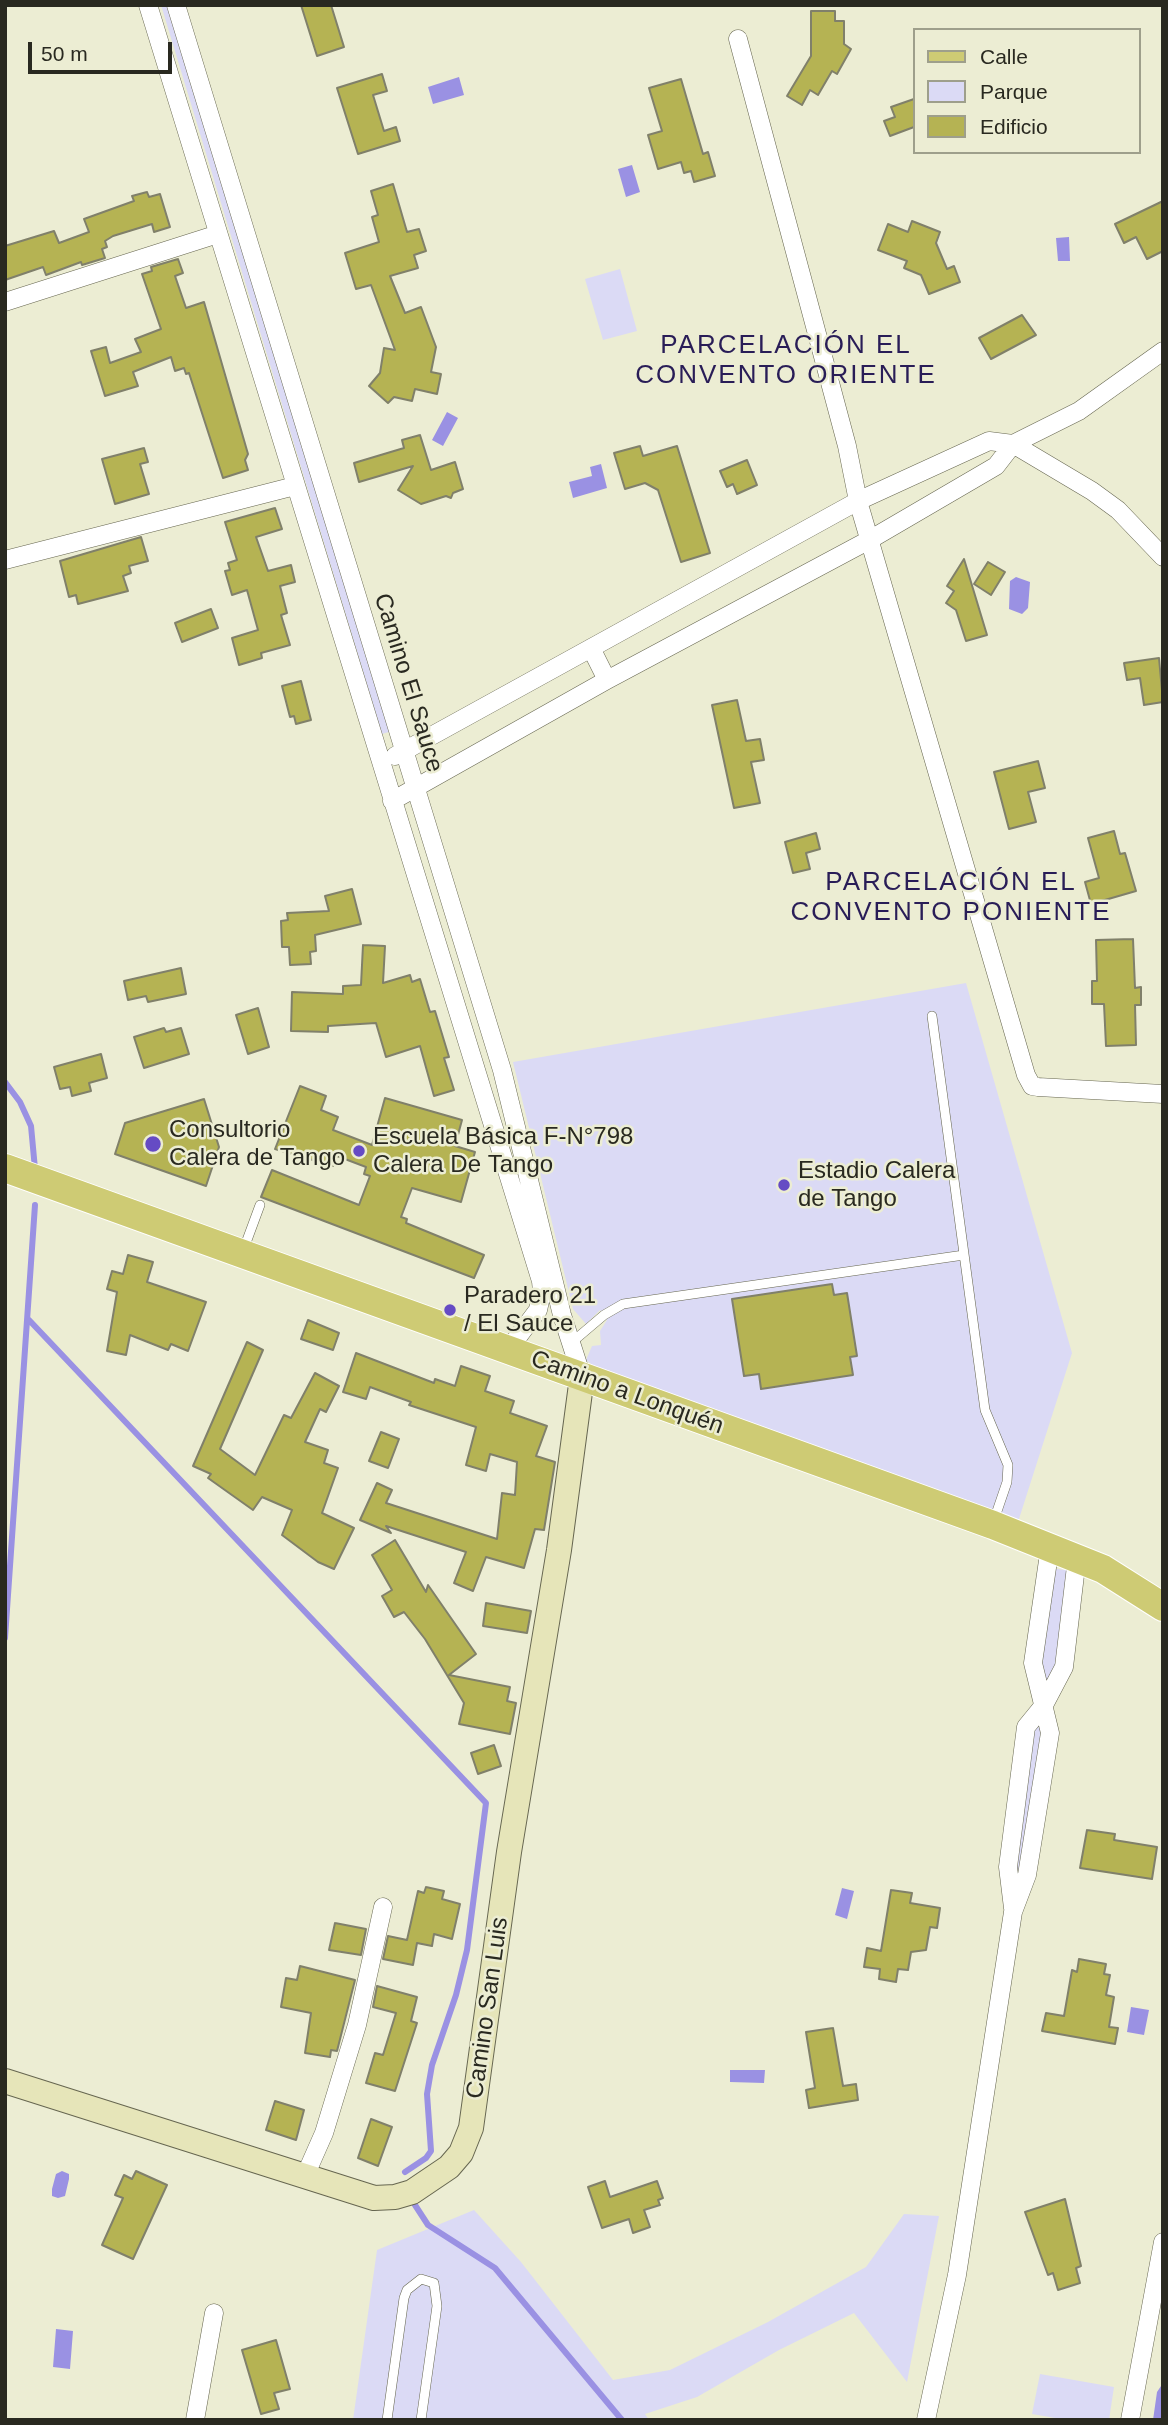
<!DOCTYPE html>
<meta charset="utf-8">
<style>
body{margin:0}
#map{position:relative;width:1168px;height:2425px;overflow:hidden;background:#ecedd3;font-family:Helvetica,sans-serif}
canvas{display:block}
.frame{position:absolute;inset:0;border:7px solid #292920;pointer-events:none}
.legend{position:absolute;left:913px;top:28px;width:228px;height:126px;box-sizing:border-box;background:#ecedd3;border:2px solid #9e9f8b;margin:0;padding:9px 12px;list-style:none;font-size:21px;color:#292920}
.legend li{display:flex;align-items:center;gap:14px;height:35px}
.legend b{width:35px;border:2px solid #9e9f8b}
.scale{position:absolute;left:28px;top:42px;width:144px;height:32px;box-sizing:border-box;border:4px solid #292920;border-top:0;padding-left:9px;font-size:21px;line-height:24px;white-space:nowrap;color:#292920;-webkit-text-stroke:5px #ecedd3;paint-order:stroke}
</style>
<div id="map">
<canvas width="1168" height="2425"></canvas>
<div class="frame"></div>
<ul class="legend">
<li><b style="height:9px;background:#cecb74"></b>Calle</li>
<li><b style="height:19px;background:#dbdaf5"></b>Parque</li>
<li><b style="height:19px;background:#b5b353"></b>Edificio</li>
</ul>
<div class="scale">50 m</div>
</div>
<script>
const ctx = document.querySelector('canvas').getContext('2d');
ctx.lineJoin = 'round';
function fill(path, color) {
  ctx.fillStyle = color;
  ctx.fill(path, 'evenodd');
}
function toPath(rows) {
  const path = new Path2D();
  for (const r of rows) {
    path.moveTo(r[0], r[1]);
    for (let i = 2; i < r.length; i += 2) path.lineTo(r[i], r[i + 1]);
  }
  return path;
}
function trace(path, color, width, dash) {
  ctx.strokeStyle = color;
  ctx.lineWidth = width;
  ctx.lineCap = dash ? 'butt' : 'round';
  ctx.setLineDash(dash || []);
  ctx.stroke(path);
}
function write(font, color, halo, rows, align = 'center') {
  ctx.font = font + ' Helvetica,sans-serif';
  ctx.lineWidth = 5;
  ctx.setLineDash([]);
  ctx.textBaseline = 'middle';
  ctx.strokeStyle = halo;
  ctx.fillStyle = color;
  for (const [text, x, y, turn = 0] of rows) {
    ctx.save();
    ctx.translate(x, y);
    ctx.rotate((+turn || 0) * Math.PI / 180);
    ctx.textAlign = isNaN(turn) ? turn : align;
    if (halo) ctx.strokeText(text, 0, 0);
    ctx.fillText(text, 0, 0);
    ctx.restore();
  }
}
fill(toPath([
 [161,5,171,5,392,731,382,734],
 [620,269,637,331,603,340,585,279],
 [966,983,1072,1353,1018,1522,596,1368,586,1360,592,1346,601,1345,600,1331,607,1320,600,1310,586,1324,573,1309,513,1062],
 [1052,1568,1071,1571,1057,1665,1045,1692,1038,1663],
 [1041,1722,1044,1736,1022,1871,1016,1886,1012,1868,1030,1735],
 [474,2210,521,2262,613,2380,670,2370,768,2322,866,2267,904,2214,939,2216,907,2382,854,2313,779,2350,697,2397,645,2414,649,2420,353,2420,377,2250],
 [1040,2374,1114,2387,1109,2420,1067,2420,1032,2414]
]), '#dbdaf5');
fill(toPath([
 [459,77,464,95,433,104,428,87],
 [632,165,640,192,626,197,618,169],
 [1069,237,1070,261,1058,261,1056,238],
 [447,412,458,418,443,446,432,440],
 [601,464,607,488,573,498,569,482,592,476,590,467],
 [1016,577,1030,582,1028,608,1022,614,1009,609,1010,581],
 [842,1888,854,1891,847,1919,835,1915],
 [1131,2007,1149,2010,1144,2035,1127,2032],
 [730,2070,765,2070,764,2083,730,2082],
 [62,2171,69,2174,69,2179,65,2196,58,2198,52,2196,52,2189,56,2174],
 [56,2329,73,2331,70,2369,53,2367],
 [1163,2383,1163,2420,1153,2420,1157,2392]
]), '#9a91e3');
trace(toPath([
 [5,1082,20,1102,31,1126,35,1169],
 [29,1320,486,1803,467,1950,456,1995,432,2065,427,2094,431,2151,426,2158,405,2172],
 [5,1638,35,1205],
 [415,2205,428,2225,495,2268,622,2420]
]), '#9a91e3', 6);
const building = toPath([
 [301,5,331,5,344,47,317,56,301,5],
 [811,11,835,11,835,21,844,21,844,44,851,49,837,74,832,71,818,95,810,90,802,105,787,96,811,56,811,11],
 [382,74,387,91,373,95,384,131,396,127,400,141,358,154,337,88,382,74],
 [681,79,703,154,708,152,715,176,694,182,691,171,684,173,681,162,658,169,648,135,662,131,649,88,681,79],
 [914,99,914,127,890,136,884,121,895,117,891,107,914,99],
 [393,184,407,232,419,229,426,251,414,255,418,268,390,276,405,313,421,307,436,347,431,372,441,374,437,394,415,389,412,401,394,397,388,403,369,386,380,373,384,348,395,350,371,285,356,289,345,253,379,242,372,217,378,215,371,191,393,184],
 [147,192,149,197,160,194,170,227,154,232,152,224,113,236,105,241,107,247,102,249,105,258,82,265,81,262,46,275,43,267,5,280,5,246,54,231,59,243,89,232,84,219,134,201,132,196,147,192],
 [1163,201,1163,251,1147,259,1136,237,1124,243,1115,224,1163,201],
 [912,221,940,232,936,243,947,269,954,266,960,282,929,294,921,275,904,268,907,261,878,250,888,224,908,232,912,221],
 [178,259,183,273,175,276,186,308,204,302,248,454,245,460,248,470,223,478,189,373,186,374,184,368,175,371,171,357,133,372,138,386,105,396,91,351,106,347,110,363,141,352,135,339,161,329,142,274,152,271,151,267,178,259],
 [1022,315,1036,335,991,359,979,338,1022,315],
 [420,435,431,470,455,462,463,489,453,493,451,498,446,496,421,504,398,490,413,466,359,482,354,463,404,448,402,440,420,435],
 [640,446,643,456,677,446,710,553,681,562,658,490,645,483,625,489,614,453,640,446],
 [144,448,148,462,140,464,149,494,115,504,102,459,144,448],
 [747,460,757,485,737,494,733,484,727,487,720,471,747,460],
 [275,508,282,529,256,537,268,571,291,565,295,582,280,586,287,613,281,615,290,645,261,653,262,658,239,665,232,638,258,630,247,590,232,595,225,571,230,570,228,563,237,560,225,522,275,508],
 [141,537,148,561,129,566,131,573,123,576,128,591,78,604,76,595,69,597,60,561,141,537],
 [964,559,987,635,966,641,956,610,946,603,954,591,947,586,964,559],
 [988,562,1005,572,991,595,974,584,988,562],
 [211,609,218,628,182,642,175,623,211,609],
 [1159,658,1163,702,1144,705,1140,678,1127,680,1124,663,1159,658],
 [301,681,311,720,296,724,294,716,290,717,282,686,301,681],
 [737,700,746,741,760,739,764,760,751,762,760,803,734,808,712,705,737,700],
 [1038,761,1045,788,1028,792,1036,822,1009,829,994,772,1038,761],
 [1114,831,1120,854,1125,853,1136,891,1091,904,1085,882,1099,878,1088,838,1114,831],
 [816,833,820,849,806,853,810,869,793,873,785,842,816,833],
 [352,889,361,924,315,935,316,951,310,952,311,964,290,965,289,947,282,947,281,921,288,920,287,913,329,911,325,896,352,889],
 [1133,939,1135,988,1141,987,1141,1005,1135,1005,1136,1045,1106,1046,1104,1004,1092,1004,1092,981,1097,981,1096,940,1133,939],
 [363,945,385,946,383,983,410,975,412,982,420,979,430,1012,435,1011,449,1057,444,1058,454,1090,434,1096,420,1046,386,1057,376,1023,328,1026,328,1032,291,1031,292,992,343,994,343,986,361,985,363,945],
 [181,968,186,994,148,1002,146,996,128,1000,124,981,181,968],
 [258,1008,269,1047,248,1054,236,1015,258,1008],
 [164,1028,166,1032,181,1028,189,1054,144,1068,134,1037,164,1028],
 [101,1054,107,1078,89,1083,91,1091,72,1096,70,1087,60,1089,54,1067,101,1054],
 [300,1086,326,1096,321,1110,338,1117,333,1130,372,1145,385,1098,462,1120,455,1146,475,1152,461,1202,412,1188,401,1217,407,1219,406,1223,484,1255,474,1278,261,1197,272,1170,359,1205,370,1176,364,1174,366,1167,337,1156,333,1166,275,1149,300,1086],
 [204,1099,219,1147,206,1186,115,1154,125,1123,204,1099],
 [128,1255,153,1262,147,1282,206,1302,188,1351,171,1344,168,1350,130,1335,126,1355,107,1351,117,1292,107,1289,112,1271,123,1274,128,1255],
 [832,1284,834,1295,847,1293,857,1356,850,1357,853,1375,761,1389,759,1374,744,1376,732,1299,832,1284],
 [308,1320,339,1333,333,1350,301,1339,308,1320],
 [247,1342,263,1350,220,1449,255,1475,284,1415,291,1418,315,1373,339,1386,326,1412,320,1409,305,1442,328,1450,324,1463,338,1468,322,1513,354,1528,334,1569,318,1562,282,1535,292,1510,262,1497,253,1510,208,1478,211,1474,193,1466,247,1342],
 [356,1353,434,1383,435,1379,455,1386,461,1366,490,1376,485,1391,514,1401,510,1413,547,1426,536,1456,555,1462,544,1530,535,1529,524,1568,486,1557,473,1591,454,1583,466,1552,386,1526,391,1533,360,1520,377,1483,392,1490,386,1503,497,1539,502,1493,515,1495,517,1462,490,1454,486,1471,466,1465,476,1427,409,1405,411,1402,370,1387,366,1399,343,1392,356,1353],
 [381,1432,399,1439,388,1468,369,1461,381,1432],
 [395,1540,426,1592,428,1585,476,1654,449,1675,510,1687,507,1701,516,1703,510,1734,459,1724,464,1703,425,1639,404,1612,394,1617,382,1596,392,1590,372,1555,395,1540],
 [486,1603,531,1611,527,1633,483,1626,486,1603],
 [494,1745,501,1766,478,1774,471,1753,494,1745],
 [1087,1830,1115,1834,1114,1840,1157,1847,1152,1879,1080,1868,1087,1830],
 [426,1887,444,1891,442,1899,460,1904,452,1939,434,1934,432,1946,417,1943,413,1965,383,1959,388,1936,407,1940,418,1891,424,1893,426,1887],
 [891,1890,912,1893,910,1903,940,1908,937,1928,930,1927,926,1950,911,1952,908,1970,898,1969,896,1982,879,1979,880,1969,864,1967,867,1948,881,1951,891,1890],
 [335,1923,366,1929,361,1955,329,1950,335,1923],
 [1079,1959,1106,1964,1104,1974,1110,1975,1106,1995,1114,1997,1109,2027,1118,2028,1115,2044,1042,2031,1046,2013,1064,2016,1072,1970,1077,1972,1079,1959],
 [300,1966,355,1980,337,2051,331,2050,330,2057,305,2053,311,2013,281,2007,286,1978,297,1980,300,1966],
 [377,1986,417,1997,411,2021,417,2023,395,2091,366,2083,375,2053,383,2055,396,2013,373,2007,377,1986],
 [833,2028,843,2086,856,2084,858,2100,809,2108,806,2090,815,2088,806,2032,833,2028],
 [275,2101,304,2110,296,2140,266,2130,275,2101],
 [371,2119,392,2127,378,2166,358,2158,371,2119],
 [136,2171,167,2185,133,2259,102,2245,123,2198,115,2195,124,2175,132,2179,136,2171],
 [605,2181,610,2197,657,2181,663,2198,658,2200,660,2205,644,2210,650,2227,633,2233,629,2219,602,2228,588,2187,605,2181],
 [1065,2199,1081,2266,1076,2268,1080,2283,1058,2290,1053,2273,1048,2275,1025,2212,1065,2199],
 [276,2340,290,2389,274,2393,279,2409,261,2414,242,2350,276,2340]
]);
fill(building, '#b5b353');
trace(building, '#80806a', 2);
const lane = toPath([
 [932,1016,985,1410,1008,1465,1007,1482,993,1523],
 [243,1251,260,1205],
 [571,1343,604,1315,623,1304,964,1255],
 [387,2420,404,2298,407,2290,421,2279,434,2283,437,2306,421,2420]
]);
const street = toPath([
 [148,5,541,1281,542,1292,538,1310,508,1350],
 [176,5,502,1070,562,1315,582,1377],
 [738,39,847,446,858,501,1026,1075,1032,1086,1038,1087,1163,1094],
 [5,302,218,234],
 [5,560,295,486],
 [591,648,607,680],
 [395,756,858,501,989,441,1013,444,1092,491,1118,510,1163,557],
 [392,801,607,680,871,539,996,466,1013,444,1079,411,1163,351],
 [1013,1908,1008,1867,1026,1727,1044,1705,1064,1667,1077,1558],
 [305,2176,324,2133,357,2025,383,1907],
 [195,2420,214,2313],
 [926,2420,957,2275,1013,1912,1027,1875,1050,1733,1033,1663,1050,1547],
 [1130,2420,1163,2242]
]);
const secondary = toPath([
 [5,2081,374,2198,395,2197,412,2192,449,2167,461,2153,471,2128,509,1852,559,1550,582,1377]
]);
const primary = toPath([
 [5,1168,993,1525,1103,1569,1163,1607]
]);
trace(lane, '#666650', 10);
trace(street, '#666650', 19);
trace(secondary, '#666650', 26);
trace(primary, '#fff', 30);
trace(lane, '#fff', 9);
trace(street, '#fff', 18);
trace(secondary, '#e6e5b9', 24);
trace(primary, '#cecb74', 28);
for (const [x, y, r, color] of [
 [153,1144,9,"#654bc4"],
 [359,1151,7,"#654bc4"],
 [784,1185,7,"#654bc4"],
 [450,1310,7,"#654bc4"]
]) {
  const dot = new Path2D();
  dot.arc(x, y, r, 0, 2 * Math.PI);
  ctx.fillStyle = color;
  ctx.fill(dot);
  trace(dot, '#ecedd3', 2.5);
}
write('24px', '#292920', '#ecedd3', [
 ["Camino El Sauce",408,683,73],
 ["Camino a Lonquén",627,1393,20],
 ["Camino San Luis",488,2008,-82]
]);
write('24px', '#292920', '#ecedd3', [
 ["Consultorio",169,1130],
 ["Calera de Tango",169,1158],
 ["Escuela Básica F-N°798",373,1137],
 ["Calera De Tango",373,1165],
 ["Estadio Calera",798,1171],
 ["de Tango",798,1199],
 ["Paradero 21",464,1296],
 ["/ El Sauce",464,1324]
], 'left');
ctx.letterSpacing = '2px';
write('26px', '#291d57', '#ecedd3', [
 ["PARCELACIÓN EL",786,346],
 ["CONVENTO ORIENTE",786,376],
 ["PARCELACIÓN EL",951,883],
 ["CONVENTO PONIENTE",951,913]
]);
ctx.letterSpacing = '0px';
</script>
